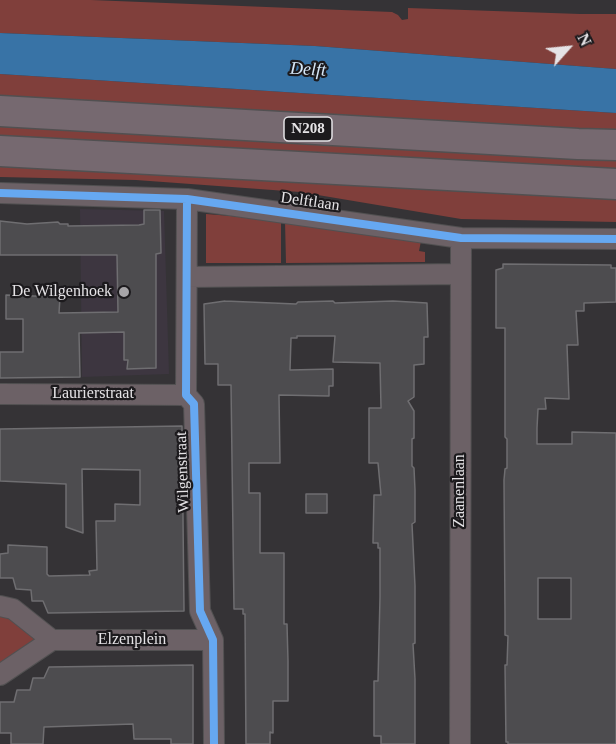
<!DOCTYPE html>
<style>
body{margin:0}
#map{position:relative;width:616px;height:744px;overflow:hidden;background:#353336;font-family:Georgia,serif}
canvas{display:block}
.north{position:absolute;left:538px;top:18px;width:60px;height:60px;-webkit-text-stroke:4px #1c1a1d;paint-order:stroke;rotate:63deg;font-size:16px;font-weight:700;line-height:24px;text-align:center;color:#e5e3e6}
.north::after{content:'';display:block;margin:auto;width:21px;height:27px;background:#e5e3e6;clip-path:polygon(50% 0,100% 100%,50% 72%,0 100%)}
</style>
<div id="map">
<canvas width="616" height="744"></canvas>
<div class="north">N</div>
</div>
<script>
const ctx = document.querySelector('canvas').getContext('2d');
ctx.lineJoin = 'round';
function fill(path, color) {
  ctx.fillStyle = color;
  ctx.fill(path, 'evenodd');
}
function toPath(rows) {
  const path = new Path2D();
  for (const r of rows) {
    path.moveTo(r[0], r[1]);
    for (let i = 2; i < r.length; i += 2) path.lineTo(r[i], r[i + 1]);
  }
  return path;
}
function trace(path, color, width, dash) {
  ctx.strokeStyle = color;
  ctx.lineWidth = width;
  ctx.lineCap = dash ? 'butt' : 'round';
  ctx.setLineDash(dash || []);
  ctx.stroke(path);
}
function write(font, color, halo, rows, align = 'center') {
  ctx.font = font + ' Georgia,serif';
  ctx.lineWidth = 4.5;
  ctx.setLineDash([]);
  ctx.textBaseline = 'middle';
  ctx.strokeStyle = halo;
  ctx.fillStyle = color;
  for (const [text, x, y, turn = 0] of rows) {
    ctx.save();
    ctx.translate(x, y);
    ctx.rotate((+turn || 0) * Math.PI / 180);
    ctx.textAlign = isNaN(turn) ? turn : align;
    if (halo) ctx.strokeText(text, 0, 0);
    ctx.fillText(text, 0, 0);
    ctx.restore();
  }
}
fill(toPath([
 [80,209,164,211,169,374,82,377]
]), '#3d3640');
fill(toPath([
 [0,0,91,0,392,12,398,15,402,20,408,19,408,8,580,14,616,14,616,69,315,46,0,33],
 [0,74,616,113,616,132,0,98],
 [0,124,616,158,616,175,0,140],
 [0,166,616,198,616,222,461,219,300,192,136,180,0,177],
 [206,214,281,220,281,263,206,263],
 [285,221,421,241,419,251,425,252,425,262,286,263],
 [0,611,52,640,0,669]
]), '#803f3b');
fill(toPath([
 [0,33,315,46,616,69,616,113,0,74]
]), '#3873a6');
const building = toPath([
 [144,210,160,210,161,253,156,254,156,368,127,369,128,360,124,360,124,332,79,333,80,377,0,378,0,352,23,352,23,319,6,319,6,295,60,297,59,313,118,312,117,255,0,255,0,221,27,224,58,222,60,224,68,224,68,226,139,225,144,224,144,210],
 [503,264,611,265,611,268,616,268,616,302,584,303,584,311,576,311,578,345,567,345,569,399,545,398,546,409,538,409,537,428,537,444,572,444,572,432,616,433,616,744,508,744,508,742,506,742,505,665,507,665,508,636,505,635,505,614,504,480,505,469,507,468,507,439,505,437,505,328,496,328,496,270,503,268,503,264],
 [538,578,571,578,571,619,538,619,538,578],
 [225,301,296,304,298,302,333,301,335,303,393,301,427,303,428,337,424,337,424,364,414,365,414,397,408,401,414,411,414,438,412,439,412,466,414,468,415,490,415,522,412,524,415,586,415,643,413,644,415,679,415,744,381,744,381,736,374,736,374,681,378,681,380,597,380,548,378,548,378,543,373,543,374,495,381,495,378,463,369,463,369,408,381,408,380,363,333,362,335,336,297,336,297,338,291,338,290,370,333,369,333,386,329,386,329,396,279,395,280,463,249,463,249,493,260,493,260,553,284,553,284,624,287,624,288,661,288,701,273,701,273,733,270,732,270,744,246,744,245,614,243,614,243,609,234,609,231,385,218,385,218,364,205,364,204,304,225,301],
 [182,426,184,611,48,613,43,601,32,601,31,590,16,589,13,578,0,578,0,554,8,553,8,545,47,547,47,574,49,576,90,575,89,571,97,570,96,521,115,521,115,504,140,505,140,470,82,469,83,533,66,527,66,484,0,481,0,429,182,426],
 [306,494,327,494,327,513,306,513,306,494],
 [193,665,193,744,171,744,171,739,134,739,133,724,44,727,43,744,11,744,11,733,0,733,0,702,14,702,17,690,30,690,33,678,44,678,49,667,193,665]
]);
fill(building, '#4d4c4f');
trace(building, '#6f6e71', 1.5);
const street = toPath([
 [0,193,187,199,461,238,616,239],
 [187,199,186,395,194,404,200,611,213,640,214,744],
 [187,277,460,274],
 [0,394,186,395],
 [0,606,13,609,52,640],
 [0,675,52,640,213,640],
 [460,744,461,238]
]);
const primary = toPath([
 [0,111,578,144,616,145],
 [0,151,616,184]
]);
trace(street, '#515051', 22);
trace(primary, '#515051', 33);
trace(street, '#6c6166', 20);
trace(primary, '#766970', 30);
trace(toPath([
 [0,193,187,199,461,238,616,239],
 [187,199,186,395,194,404,200,611,213,640,214,744]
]), '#66a8f1', 8);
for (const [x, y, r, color] of [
 [124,292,6,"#a7a5a8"]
]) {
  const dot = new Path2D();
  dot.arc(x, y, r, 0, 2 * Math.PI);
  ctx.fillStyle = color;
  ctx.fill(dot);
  trace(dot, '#1c1a1d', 2);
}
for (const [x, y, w] of [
 [308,129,48]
]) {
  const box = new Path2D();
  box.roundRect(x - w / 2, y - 12, w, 24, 4.5);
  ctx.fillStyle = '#1c1a1d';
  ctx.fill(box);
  trace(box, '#e5e3e6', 1.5);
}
write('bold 15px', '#e5e3e6', null, [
 ["N208",308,129]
]);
write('16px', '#e5e3e6', '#1c1a1d', [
 ["Delftlaan",310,202,8],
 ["Laurierstraat",93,394],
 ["Wilgenstraat",183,472,-92],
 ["Zaanenlaan",460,491,-90],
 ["Elzenplein",132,640]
]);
write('16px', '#e5e3e6', '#1c1a1d', [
 ["De Wilgenhoek",112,292]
], 'right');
write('italic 18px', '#d6e7f7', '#1c1a1d', [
 ["Delft",308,70,3]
]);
</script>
